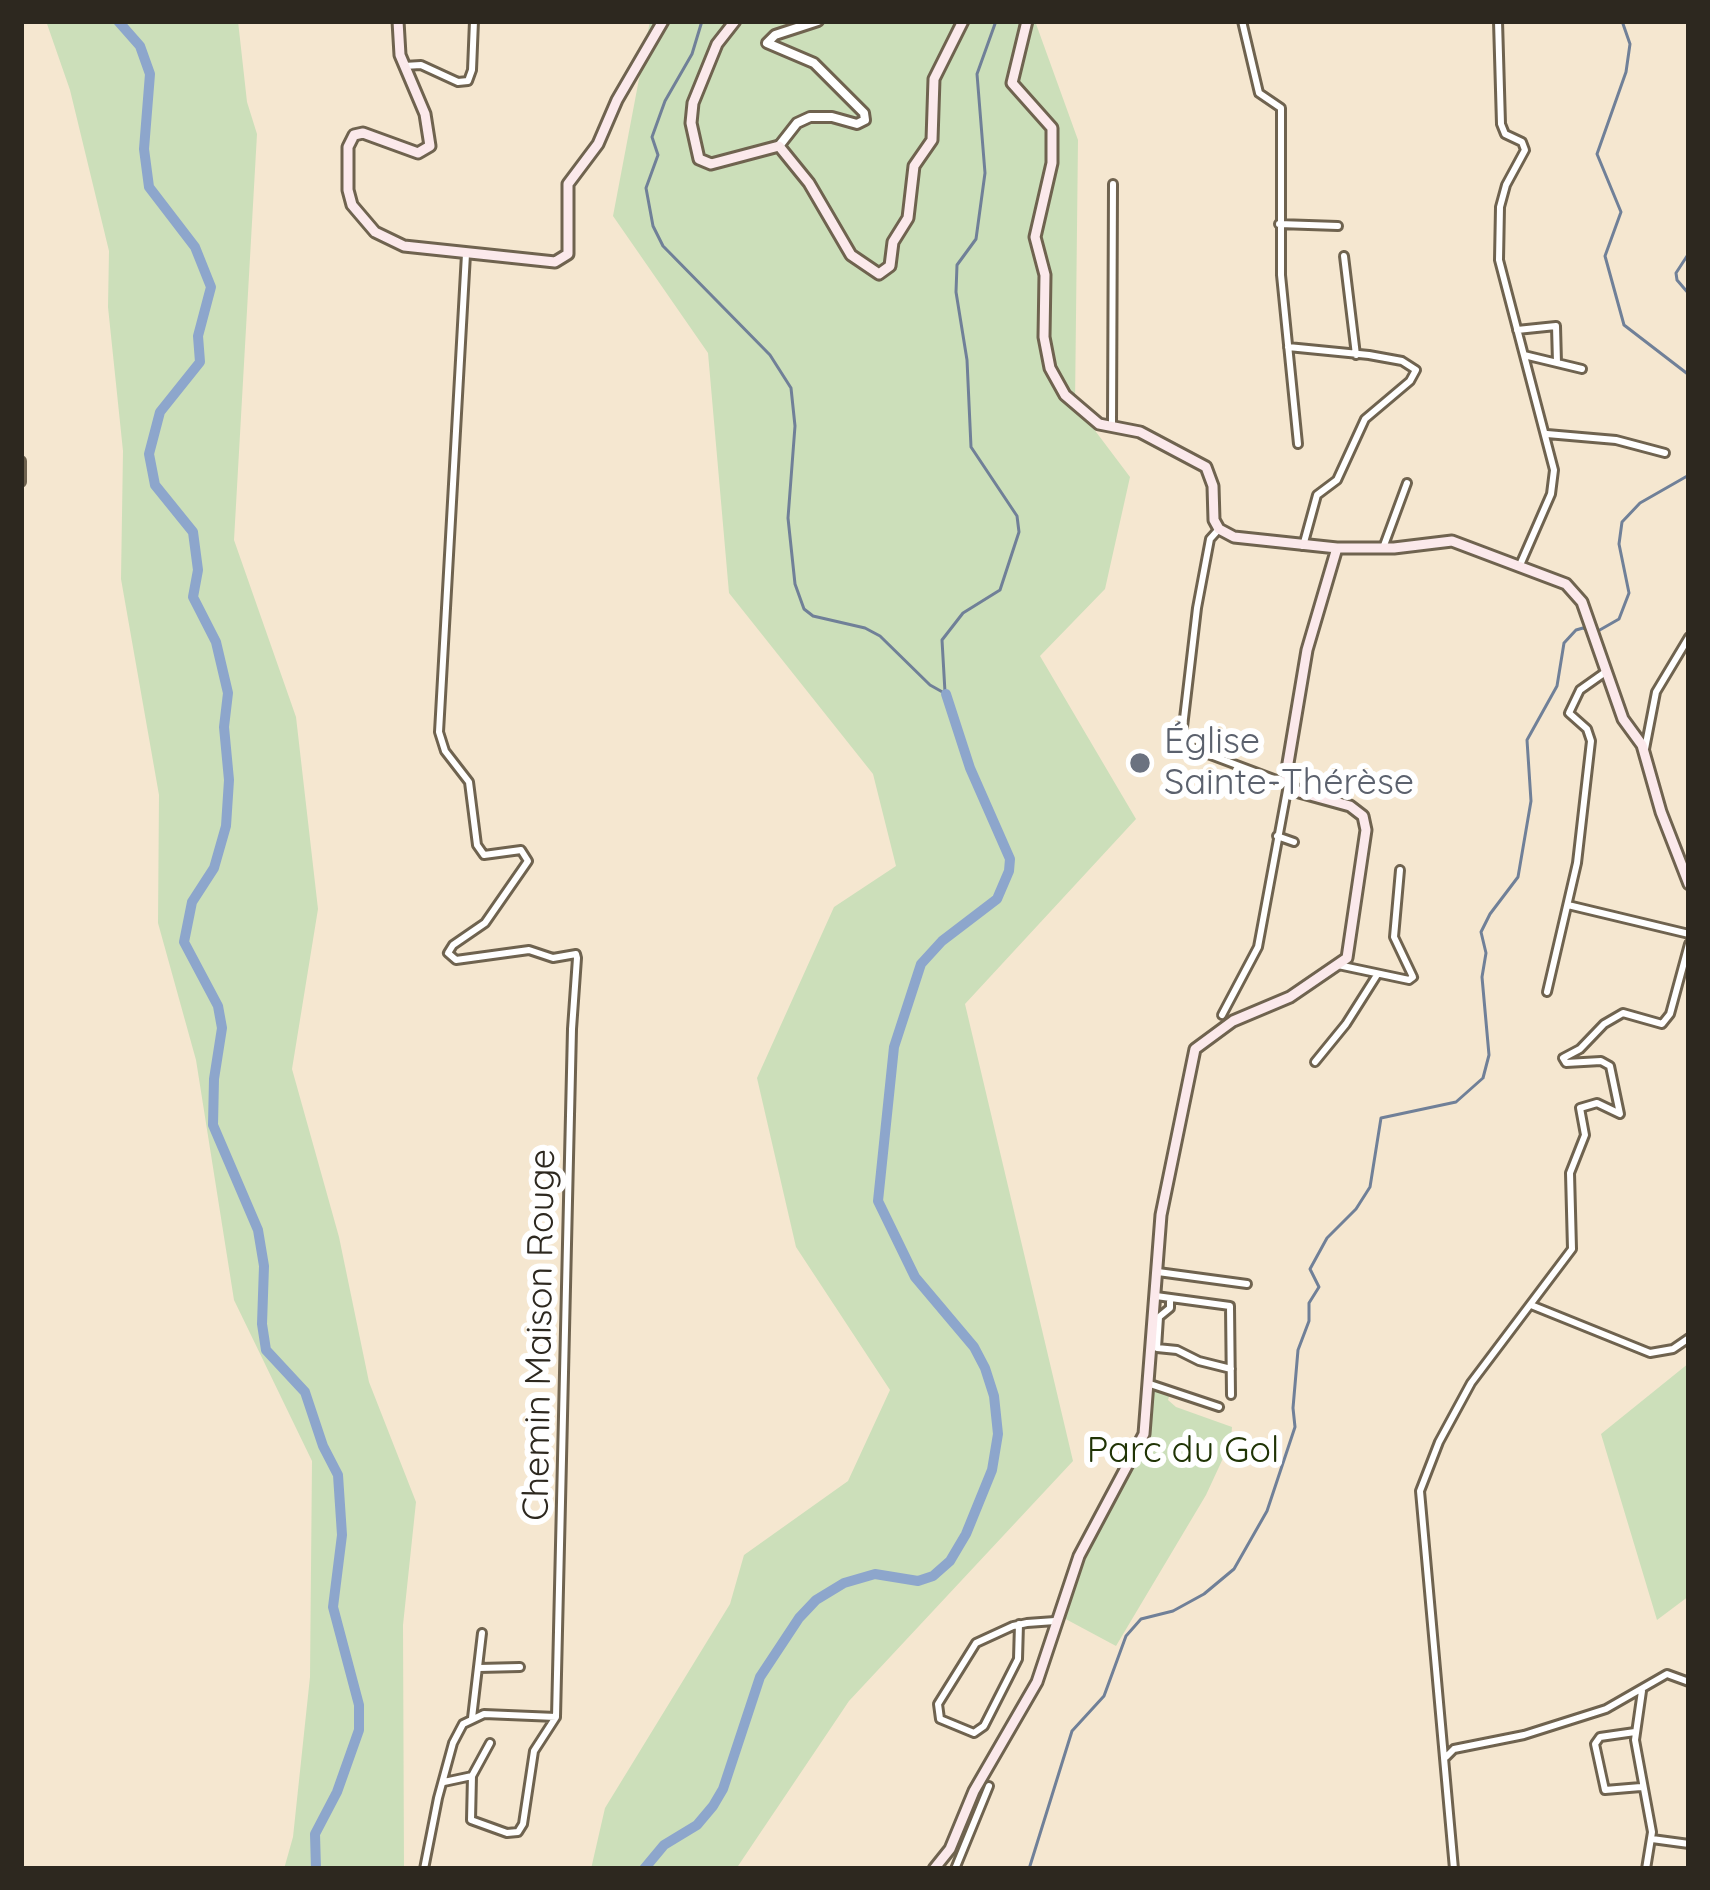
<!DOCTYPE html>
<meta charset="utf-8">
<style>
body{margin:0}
#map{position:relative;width:1710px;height:1890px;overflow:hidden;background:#f5e7d0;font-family:Quicksand,sans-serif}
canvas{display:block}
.frame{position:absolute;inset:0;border:24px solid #2d281f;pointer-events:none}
</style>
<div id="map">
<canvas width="1710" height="1890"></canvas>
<div class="frame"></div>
</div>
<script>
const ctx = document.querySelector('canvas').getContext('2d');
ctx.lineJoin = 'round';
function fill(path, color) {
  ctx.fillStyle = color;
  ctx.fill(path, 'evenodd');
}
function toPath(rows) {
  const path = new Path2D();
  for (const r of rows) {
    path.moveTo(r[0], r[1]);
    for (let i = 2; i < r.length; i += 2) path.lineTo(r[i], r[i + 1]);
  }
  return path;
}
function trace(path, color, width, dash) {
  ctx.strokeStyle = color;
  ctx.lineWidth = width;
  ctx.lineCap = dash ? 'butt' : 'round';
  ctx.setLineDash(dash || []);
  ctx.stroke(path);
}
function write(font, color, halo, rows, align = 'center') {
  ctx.font = font + ' Quicksand,sans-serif';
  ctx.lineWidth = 12;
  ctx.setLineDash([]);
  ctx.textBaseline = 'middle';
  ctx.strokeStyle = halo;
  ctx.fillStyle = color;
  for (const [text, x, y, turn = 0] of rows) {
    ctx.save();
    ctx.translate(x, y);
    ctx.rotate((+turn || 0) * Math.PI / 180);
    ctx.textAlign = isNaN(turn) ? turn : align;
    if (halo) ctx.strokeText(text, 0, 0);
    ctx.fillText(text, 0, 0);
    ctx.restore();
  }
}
fill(toPath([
 [46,21,238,21,247,102,257,134,234,540,296,717,318,909,292,1069,339,1237,369,1382,416,1502,403,1625,404,1869,284,1869,293,1837,310,1677,312,1461,234,1300,196,1060,158,923,159,795,121,579,123,451,108,307,109,251,70,90],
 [650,21,1035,21,1078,140,1075,404,1130,477,1105,589,1040,656,1136,819,965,1004,1073,1461,849,1701,736,1869,591,1869,605,1808,730,1604,744,1555,848,1481,890,1390,796,1247,757,1078,834,907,896,866,873,774,729,593,708,353,613,216],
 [1689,1363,1689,1596,1657,1620,1601,1434],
 [1152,1388,1170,1393,1168,1400,1176,1407,1232,1427,1231,1441,1206,1495,1116,1646,1060,1616,1088,1544,1143,1446]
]), '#ccdfba');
trace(toPath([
 [702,21,692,54,665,101,652,137,658,155,646,188,653,226,663,246,770,355,791,388,795,426,788,518,795,584,804,609,813,616,865,628,880,636,930,685,946,694],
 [1622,21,1630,44,1626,72,1597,154,1621,212,1605,256,1624,325,1689,375],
 [1689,253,1676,273,1677,280,1689,294],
 [1598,631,1619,619,1629,593,1619,544,1622,522,1640,503,1689,475],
 [945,692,942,640,963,613,1000,590,1019,532,1017,516,971,447,967,360,956,292,957,265,976,239,985,173,977,74,996,21],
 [1029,1869,1072,1731,1104,1696,1126,1636,1141,1619,1173,1611,1204,1594,1234,1569,1267,1511,1295,1427,1293,1408,1298,1350,1309,1321,1309,1303,1319,1287,1310,1269,1327,1238,1356,1209,1370,1187,1381,1118,1456,1102,1483,1078,1489,1055,1482,977,1486,953,1481,932,1490,914,1518,877,1531,801,1527,740,1557,686,1564,643,1576,630,1583,628,1590,631]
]), '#708098', 3);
trace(toPath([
 [118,21,140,46,150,74,144,149,149,187,195,247,211,287,198,336,200,362,160,412,149,454,155,485,193,532,198,570,193,597,216,642,228,693,224,727,229,780,226,826,214,868,192,902,184,942,218,1006,222,1028,214,1079,213,1125,258,1230,264,1266,262,1324,266,1350,305,1392,323,1446,338,1475,342,1535,333,1607,359,1705,359,1730,337,1792,315,1834,316,1869],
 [644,1869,664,1845,697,1825,713,1806,723,1789,760,1677,799,1618,816,1600,844,1583,875,1574,918,1581,933,1576,950,1561,966,1534,992,1470,998,1434,994,1396,985,1368,974,1347,915,1277,878,1201,894,1047,921,964,942,941,997,899,1009,871,1010,859,970,768,946,694]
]), '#8da6cc', 10);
const minor = toPath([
 [1242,21,1259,93,1281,108,1281,275,1298,444],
 [1498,21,1501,124,1505,134,1522,142,1525,150,1506,185,1500,207,1499,260,1554,470,1551,494,1520,565],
 [404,66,421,65,458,82,468,81,472,70,474,21],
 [1279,224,1338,226],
 [1344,256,1356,355],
 [1517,330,1556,326,1557,363],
 [1288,347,1369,355,1402,361,1416,370,1410,381,1365,419,1337,480,1317,495,1303,546],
 [1524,355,1582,369],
 [1112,424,1113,184],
 [1547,434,1616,440,1665,453],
 [21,461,21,482],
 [1219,529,1210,539,1197,608,1181,744,1290,785],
 [1383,548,1407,483],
 [1645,749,1656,692,1689,637],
 [1277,836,1294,842],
 [1568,905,1689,934],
 [1338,965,1409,980,1413,977,1394,937,1400,870],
 [1547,992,1577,863,1591,741,1587,729,1569,713,1580,690,1604,673],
 [1222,1015,1258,947,1288,785],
 [1315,1062,1346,1024,1377,975],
 [1158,1272,1247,1284],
 [1156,1296,1230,1306,1231,1395],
 [1170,1298,1170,1308,1159,1317,1157,1348,1177,1350,1199,1361,1231,1369],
 [1531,1305,1650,1353,1673,1349,1689,1338],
 [1150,1384,1219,1407],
 [1019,1624,1018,1659,984,1726,974,1733,940,1719,938,1704,976,1643,1013,1626,1027,1623,1055,1621],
 [479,1668,520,1667],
 [1642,1691,1635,1740,1652,1832,1646,1869],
 [472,1718,482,1633],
 [1635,1732,1600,1737,1595,1744,1605,1790,1641,1787],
 [1446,1757,1454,1749,1524,1735,1606,1709,1667,1674,1689,1682],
 [472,1776,490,1743],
 [444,1782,472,1776,471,1820,507,1833,518,1832,523,1824,534,1751,556,1717,572,1029,577,958,576,954,553,958,529,950,456,960,448,953,453,945,485,923,528,861,521,850,484,855,477,845,469,782,445,751,439,732,466,254],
 [1652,1839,1689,1844],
 [424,1869,438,1798,453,1743,463,1724,484,1714,556,1717],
 [955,1869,989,1786],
 [1454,1869,1420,1491,1439,1442,1471,1383,1572,1249,1570,1173,1585,1135,1580,1108,1597,1103,1620,1114,1610,1066,1601,1061,1566,1063,1563,1058,1580,1049,1604,1024,1623,1013,1662,1024,1670,1014,1689,944]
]);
const tertiary = toPath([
 [779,146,797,123,810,117,832,117,857,124,865,120,864,113,814,63,767,43,775,35,818,21]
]);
const secondary = toPath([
 [398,21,400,55,425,114,430,146,418,153,363,133,354,135,348,147,348,190,352,205,375,232,404,246,555,262,568,254,568,184,598,144,617,100,663,21],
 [735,21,717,44,693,103,691,123,699,159,711,164,779,146,809,183,851,255,879,274,890,266,893,242,908,218,914,166,932,140,934,79,963,21],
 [1027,21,1012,83,1052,128,1052,163,1035,237,1045,275,1044,337,1050,368,1065,395,1099,424,1140,432,1206,467,1213,486,1214,520,1219,529,1234,537,1337,548,1394,548,1452,541,1566,584,1582,602,1623,719,1642,745,1661,812,1689,884],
 [934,1869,950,1849,974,1791,1037,1682,1079,1556,1144,1434,1161,1215,1195,1049,1233,1021,1290,997,1347,958,1366,830,1363,816,1350,806,1299,792,1290,785,1286,775,1307,650,1337,548]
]);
trace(minor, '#6f634f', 12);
trace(tertiary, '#6f634f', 14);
trace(secondary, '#6f634f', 15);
trace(minor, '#fff', 6);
trace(tertiary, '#fff', 8);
trace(secondary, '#fbe9eb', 9);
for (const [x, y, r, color] of [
 [1140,763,12,"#6b7280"]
]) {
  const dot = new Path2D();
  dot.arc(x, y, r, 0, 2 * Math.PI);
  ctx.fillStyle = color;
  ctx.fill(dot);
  trace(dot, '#fff', 4.5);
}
write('36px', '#5b616d', '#fff', [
 ["Église",1164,742],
 ["Sainte-Thérèse",1164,783]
], 'left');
write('36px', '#2d281f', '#fff', [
 ["Chemin Maison Rouge",540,1335,-89]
]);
write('36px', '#203405', '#fff', [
 ["Parc du Gol",1183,1451]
]);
</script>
